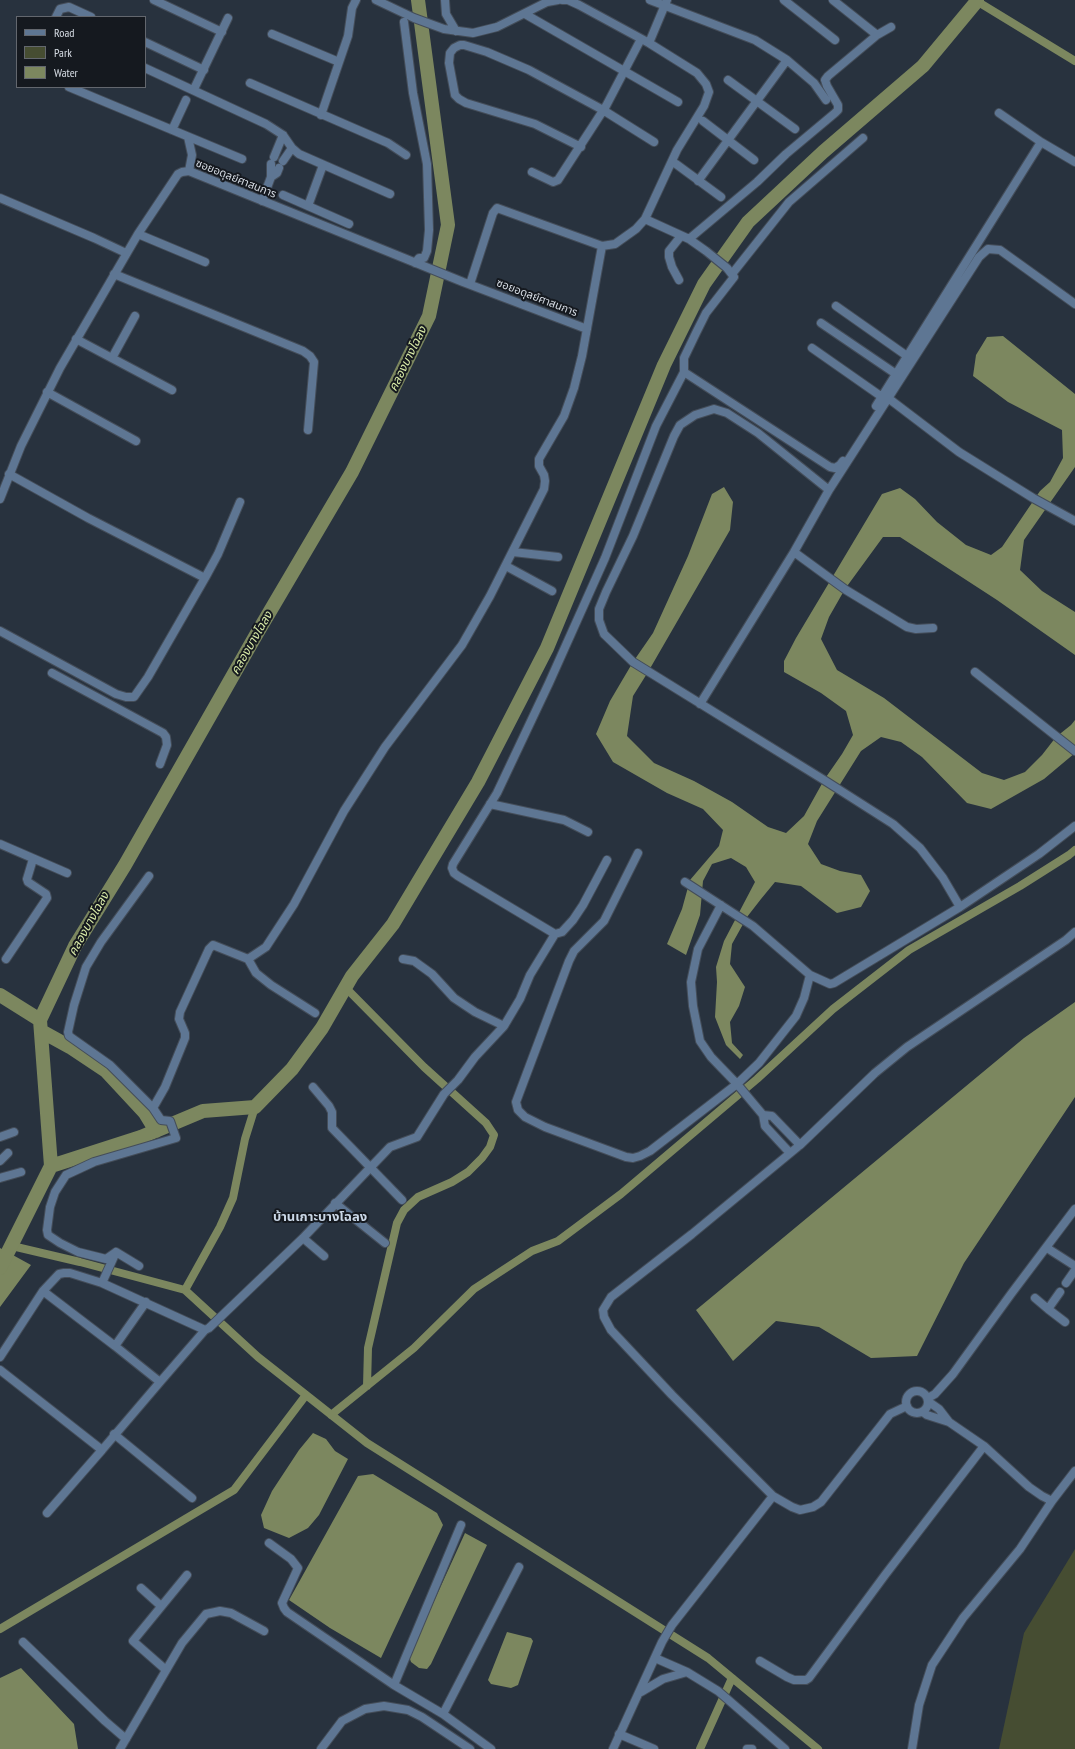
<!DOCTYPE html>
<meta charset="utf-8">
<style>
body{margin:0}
#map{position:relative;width:1075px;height:1749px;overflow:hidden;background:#28323e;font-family:"PT Sans Narrow",sans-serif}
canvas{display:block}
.legend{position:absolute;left:16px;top:16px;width:130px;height:72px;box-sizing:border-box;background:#15191f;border:1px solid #63676e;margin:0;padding:5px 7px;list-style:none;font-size:12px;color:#d7dde5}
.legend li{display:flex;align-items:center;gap:8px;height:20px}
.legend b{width:20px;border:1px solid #63676e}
</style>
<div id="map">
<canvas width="1075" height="1749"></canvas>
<ul class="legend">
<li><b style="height:5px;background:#5e7693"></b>Road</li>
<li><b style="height:11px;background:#464d32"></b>Park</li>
<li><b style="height:11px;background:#7c875f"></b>Water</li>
</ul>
</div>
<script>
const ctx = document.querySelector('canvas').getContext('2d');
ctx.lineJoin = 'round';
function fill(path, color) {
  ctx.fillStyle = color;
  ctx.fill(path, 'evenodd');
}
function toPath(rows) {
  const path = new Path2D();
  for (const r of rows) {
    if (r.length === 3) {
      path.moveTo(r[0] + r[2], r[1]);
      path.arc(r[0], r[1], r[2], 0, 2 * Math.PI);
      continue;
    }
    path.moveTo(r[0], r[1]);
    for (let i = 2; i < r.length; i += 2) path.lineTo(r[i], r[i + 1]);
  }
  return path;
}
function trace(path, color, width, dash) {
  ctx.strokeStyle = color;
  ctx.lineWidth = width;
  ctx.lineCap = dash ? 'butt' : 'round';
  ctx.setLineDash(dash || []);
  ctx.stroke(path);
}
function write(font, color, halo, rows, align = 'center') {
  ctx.font = font + ' "PT Sans Narrow","Noto Sans Thai",sans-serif';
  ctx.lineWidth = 4;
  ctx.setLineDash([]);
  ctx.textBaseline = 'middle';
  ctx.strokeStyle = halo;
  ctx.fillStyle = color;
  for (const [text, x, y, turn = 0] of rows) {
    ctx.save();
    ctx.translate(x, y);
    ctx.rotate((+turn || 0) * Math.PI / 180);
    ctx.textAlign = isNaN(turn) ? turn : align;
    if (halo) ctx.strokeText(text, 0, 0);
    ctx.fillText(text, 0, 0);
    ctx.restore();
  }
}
fill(toPath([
 [1075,1549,1075,1749,999,1749,1024,1633]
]), '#464d32');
fill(toPath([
 [1003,336,1075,394,1075,467,1024,540,1020,570,1042,591,1075,612,1075,655,997,600,900,537,883,537,845,589,829,617,821,639,837,670,884,698,982,773,1004,780,1025,772,1042,755,1056,737,1071,725,1075,720,1075,753,1044,779,991,809,967,803,922,757,901,742,881,737,861,751,817,821,808,844,821,864,840,871,861,875,870,891,861,907,837,913,801,886,775,882,761,899,747,917,732,944,730,964,745,987,739,1006,730,1022,732,1043,743,1055,740,1059,726,1045,715,1017,717,982,716,967,724,941,755,882,746,867,731,858,712,864,703,881,700,915,686,955,667,944,682,909,690,880,719,846,723,830,703,809,667,793,613,762,596,734,610,701,633,662,653,633,688,556,712,494,724,487,733,502,730,530,648,672,633,696,627,736,654,763,694,781,732,802,768,827,786,833,804,816,824,780,842,754,853,735,846,711,821,693,784,672,784,661,796,638,882,494,900,488,915,499,937,522,966,545,991,555,1002,547,1040,491,1050,482,1063,458,1062,430,1008,402,973,376,976,355,987,337],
 [1075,1002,1075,1097,964,1263,917,1356,871,1358,819,1327,776,1321,733,1361,696,1310,1024,1038],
 [0,1248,31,1265,0,1307],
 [313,1433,326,1439,335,1451,348,1459,319,1515,308,1528,289,1538,264,1528,261,1515,272,1491,299,1450],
 [373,1474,437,1513,443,1525,381,1658,330,1628,289,1600,358,1476],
 [465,1533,487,1545,431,1664,427,1669,419,1668,411,1662,409,1656],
 [507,1632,531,1638,533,1641,518,1685,511,1688,491,1684,488,1680],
 [21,1668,74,1724,78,1749,0,1749,0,1678]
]), '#7c875f');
trace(toPath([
 [975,0,1075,61],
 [345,987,424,1067,486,1123,494,1135,490,1147,482,1158,468,1172,452,1182,418,1197,404,1210,397,1223,368,1348,367,1386],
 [12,1246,80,1262,185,1290,258,1357,367,1443,708,1658,818,1749],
 [185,1290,220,1227,233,1198,245,1139,255,1107],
 [331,1415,414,1348,474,1289,532,1251,558,1241,621,1194,757,1079,833,1009,909,950,1020,886,1069,855,1075,850],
 [0,1629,234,1490,306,1395],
 [700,1749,732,1678]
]), '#7c875f', 8);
trace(toPath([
 [0,995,40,1020],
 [41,1031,70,1047,106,1071,145,1113,156,1131],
 [51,1166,141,1137,203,1111,255,1107,292,1069,322,1028,352,976,393,924,478,782,547,648,664,365,704,284,748,222,823,152,923,66,977,1],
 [0,1268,51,1166,40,1020,75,946,125,865,256,635,352,472,429,316,448,225,418,0]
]), '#7c875f', 14);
const minor = toPath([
 [154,0,222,32],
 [376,0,414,18,444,29,473,33,497,27,547,2,558,0],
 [445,0,446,14,456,31],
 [650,0,755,40,787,60,698,181],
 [784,0,835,40],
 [833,0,877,35],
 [525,14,678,102],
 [56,17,60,9,69,7,91,17],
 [404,22,413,93,427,164,429,230,427,251,424,258,419,258,415,263],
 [272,34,339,62],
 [145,42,204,70],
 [649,43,667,0],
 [787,60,814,83,826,100],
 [145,68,266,124,283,135,292,148,299,154,390,194],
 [728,80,795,129],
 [250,83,388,143,406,155],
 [69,87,242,159],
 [194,89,228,18],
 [999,113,1041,142,1075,162],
 [321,115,348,36,352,8,356,0],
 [703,121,754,160],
 [172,130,186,100],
 [188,137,192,155,189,171],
 [581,147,535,124,466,103,459,99,455,95,449,63,450,53,454,48,460,45,464,45,487,52,529,70,603,110,654,142],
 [274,157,283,135],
 [283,161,292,148],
 [271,164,271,177,277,173,279,168],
 [676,164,721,197],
 [532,172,553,182,558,180,606,106,641,39],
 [283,195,349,224],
 [0,198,94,238,126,253],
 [262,201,271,177],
 [308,206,323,165],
 [138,234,205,262],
 [689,239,757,182,786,154,835,113,838,110,838,105,827,86,825,80,828,76,877,35,891,27],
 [114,274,303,351,310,356,314,362,308,430],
 [732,274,789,202,863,138],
 [679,280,672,267,669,257,669,251,681,236],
 [470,284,493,213,497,208,602,246,615,244,636,229,645,219,677,150,704,106,709,92,706,84,697,73,649,43,579,5,568,0,562,0],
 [836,306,907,356],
 [821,323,896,374],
 [76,339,172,390],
 [812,348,882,397],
 [112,358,135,316],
 [684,372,830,467,835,468,840,465,843,461],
 [47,392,136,441],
 [888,398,959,452,1033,498,1075,521],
 [876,406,1041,142],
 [9,474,88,518,205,578],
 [0,499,21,446,60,368,138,234,178,174,182,172,189,171,463,282,587,329],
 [513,552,558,557],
 [794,552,846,590,907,627,916,629,933,628],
 [506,566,552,591],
 [0,631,116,694,126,697,134,697,148,677,205,578,218,554,240,502],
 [975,672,1075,751],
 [52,673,163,733,166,737,167,745,160,764],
 [700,704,794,552,829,490,979,257,988,249,1000,250,1075,304],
 [490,804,564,820,588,832],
 [0,844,67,873],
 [638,853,604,921,574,951,569,961,516,1102,518,1110,525,1117,545,1127,626,1157,633,1158,640,1156,650,1151,737,1084,711,1057,700,1041,693,1006,691,982,698,949,721,905],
 [149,876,101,942,86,967,74,1005,68,1032,69,1036,110,1065,153,1108],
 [685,882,753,926,810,975,830,984,834,983,960,907,943,878,920,848,893,824,824,780,633,662,604,634,599,620,599,609,606,592,633,536,674,436,680,425,695,415,714,409,727,413,758,433,829,490],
 [960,907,1039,854,1075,826],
 [555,934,458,876,454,873,452,868,453,864,497,793,549,683,605,558,656,426,684,372,684,358,696,333,706,313,734,277,727,268,706,251,689,239,645,219],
 [6,959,47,898,46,894,28,882,27,879,33,859],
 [248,959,256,973,271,985,315,1013],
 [403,959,414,961,432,974,454,998,475,1012,504,1026],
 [313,1087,329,1106,332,1112,332,1128,402,1200],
 [763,1115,772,1116,800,1145],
 [0,1137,14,1132],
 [790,1153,765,1126,763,1115,737,1084,759,1063,796,1016,804,998,810,975],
 [0,1161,8,1153],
 [0,1178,21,1172],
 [335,1203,385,1243],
 [303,1238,324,1256],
 [1047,1248,1075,1266],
 [116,1252,139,1266],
 [102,1283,116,1252,106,1259,78,1252,60,1243,48,1235,47,1230,50,1207,55,1192,66,1175,94,1162,176,1138,170,1121,161,1120,153,1108,165,1087,185,1038,185,1033,179,1019,180,1012,209,949,213,945,248,959,266,947,294,904,344,811,385,747,462,645,490,596,544,489,545,481,544,475,539,466,539,459,564,416,574,388,582,356,602,246],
 [1066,1283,1075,1270],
 [43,1291,115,1346,160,1382,205,1330],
 [1035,1298,1048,1309,1060,1292],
 [1048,1309,1065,1322],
 [115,1346,146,1302],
 [0,1357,43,1291,59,1274,64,1273,70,1273,102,1283,205,1330,209,1328,303,1238,390,1147,417,1137,444,1094,458,1080,475,1057,504,1026,520,999,530,975,555,934,562,932,573,920,583,905,607,860],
 [0,1370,102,1450,47,1513],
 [917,1402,11],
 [928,1398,935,1394,953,1374,1011,1294,1075,1209],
 [929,1402,939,1409,949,1422],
 [907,1406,890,1414,821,1502,813,1507,800,1510,792,1507,773,1496,672,1395,611,1330,604,1317,603,1310,611,1297,692,1234,800,1145,875,1073,907,1047,1066,940,1075,932],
 [923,1412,927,1415,949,1422,984,1446,1029,1487,1042,1496,1052,1501],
 [114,1434,192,1498],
 [102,1450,160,1382],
 [269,1543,291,1559,298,1568,282,1603,284,1608,287,1612,394,1685,443,1714,491,1749],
 [141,1588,161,1606],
 [23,1642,105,1721,126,1739],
 [655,1658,687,1672,718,1691,785,1749],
 [760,1661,787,1677,794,1680,806,1680,809,1678,885,1575,984,1446],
 [166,1670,133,1641,187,1575],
 [394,1685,461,1525],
 [641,1692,663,1679,687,1672],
 [443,1714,519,1567],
 [619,1734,654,1749],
 [120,1749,182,1643,206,1614,220,1611,231,1613,264,1631],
 [321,1749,342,1721,365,1709,384,1706,408,1710,422,1717,470,1749],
 [613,1749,662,1642,672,1625,773,1496],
 [747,1749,752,1749],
 [912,1749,919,1705,932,1665,963,1618,1020,1549,1052,1501,1075,1471]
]);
trace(minor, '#444d59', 10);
trace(minor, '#5e7693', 8);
write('11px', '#d7dde5', '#15191f', [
 ["ซอยอดุลย์ศาสนการ",236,179,22],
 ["ซอยอดุลย์ศาสนการ",537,298,21]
]);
write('italic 12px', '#dceeaa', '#15191f', [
 ["คลองบางโฉลง",408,359,-64],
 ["คลองบางโฉลง",252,643,-60],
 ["คลองบางโฉลง",89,924,-61]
]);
write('bold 13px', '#cbd8e7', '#15191f', [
 ["บ้านเกาะบางโฉลง",320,1217]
]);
</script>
